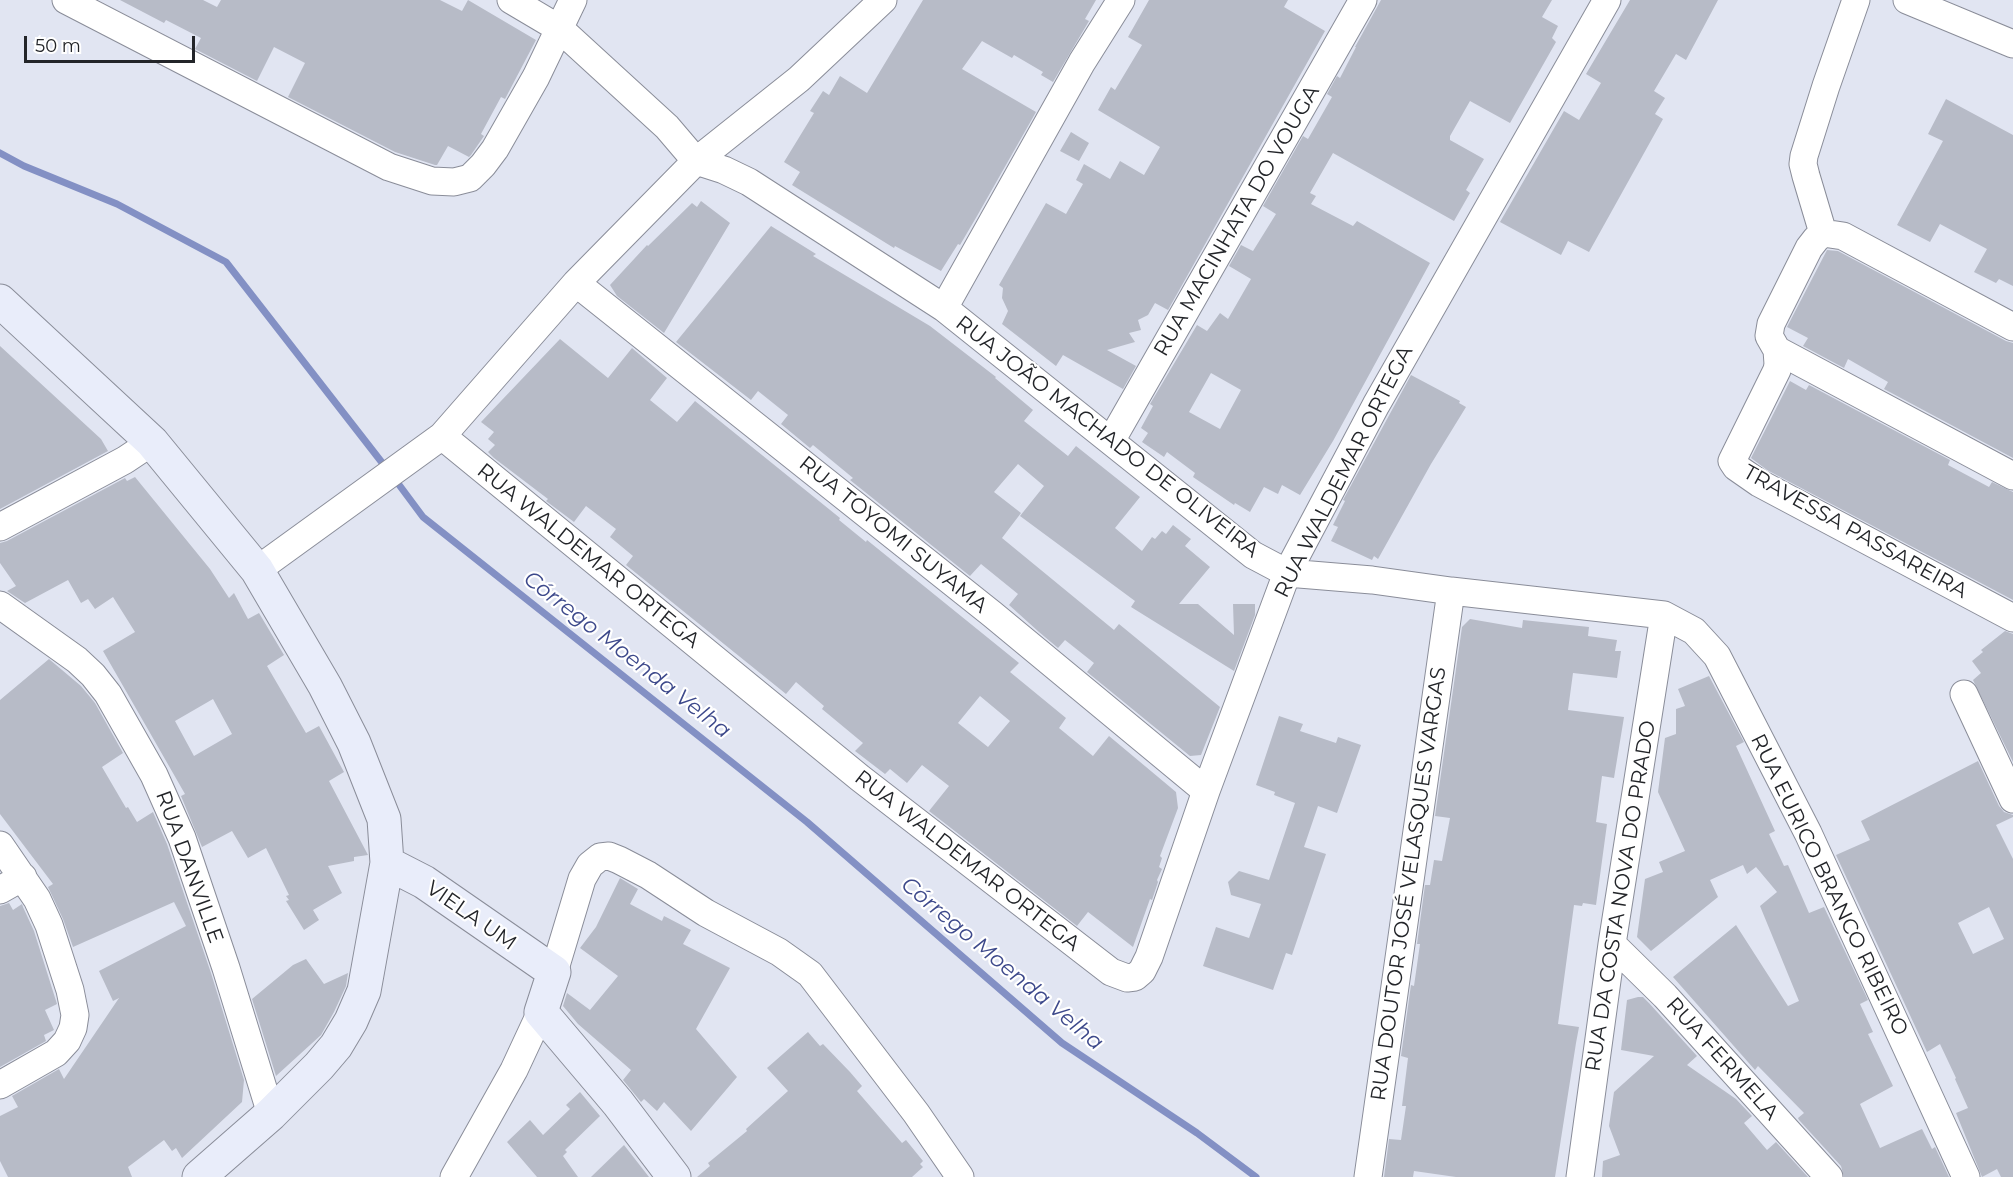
<!DOCTYPE html>
<meta charset="utf-8">
<style>
body{margin:0}
#map{position:relative;width:2013px;height:1177px;overflow:hidden;background:#e1e5f2;font-family:Montserrat,sans-serif}
canvas{display:block}
.scale{position:absolute;left:24px;top:36px;width:171px;height:27px;box-sizing:border-box;border:3px solid #232529;border-top:0;padding-left:8px;font-size:18px;line-height:21px;white-space:nowrap;color:#232529;-webkit-text-stroke:4px #fff;paint-order:stroke}
</style>
<div id="map">
<canvas width="2013" height="1177"></canvas>
<div class="scale">50 m</div>
</div>
<script>
const ctx = document.querySelector('canvas').getContext('2d');
ctx.lineJoin = 'round';
function toPath(rows) {
  const path = new Path2D();
  for (const r of rows) {
    path.moveTo(r[0], r[1]);
    for (let i = 2; i < r.length; i += 2) path.lineTo(r[i], r[i + 1]);
  }
  return path;
}
function trace(path, color, width, dash) {
  ctx.strokeStyle = color;
  ctx.lineWidth = width;
  ctx.lineCap = dash ? 'butt' : 'round';
  ctx.setLineDash(dash || []);
  ctx.stroke(path);
}
function fill(path, color) {
  ctx.fillStyle = color;
  ctx.fill(path, 'evenodd');
}
function write(font, color, halo, rows, align = 'center') {
  ctx.font = font + ' Montserrat,sans-serif';
  ctx.lineWidth = 4.5;
  ctx.setLineDash([]);
  ctx.textBaseline = 'middle';
  ctx.strokeStyle = halo;
  ctx.fillStyle = color;
  for (const [text, x, y, turn = 0] of rows) {
    ctx.save();
    ctx.translate(x, y);
    ctx.rotate((+turn || 0) * Math.PI / 180);
    ctx.textAlign = isNaN(turn) ? turn : align;
    if (halo) ctx.strokeText(text, 0, 0);
    ctx.fillText(text, 0, 0);
    ctx.restore();
  }
}
trace(toPath([
 [0,153,24,166,117,204,226,262,387,469],
 [394,478,423,517,807,822,1062,1043,1197,1133,1256,1177]
]), '#8390c4', 7);
fill(toPath([
 [120,0,203,0,217,7,221,0,440,0,462,11,468,0,536,40,505,99,501,97,481,134,484,136,471,155,469,157,448,146,437,165,435,165,395,152,288,97,305,63,274,47,257,81,195,49,201,38,166,20,164,23],
 [923,0,1096,0,1085,19,1089,21,1053,82,1041,75,1043,72,1014,55,1012,58,982,41,962,69,1036,112,977,216,960,245,958,244,941,271,895,246,894,248,792,185,800,172,784,162,814,113,810,111,823,91,829,95,840,76,867,93],
 [1149,0,1288,0,1284,7,1325,31,1168,310,1155,303,1148,315,1138,320,1141,330,1129,333,1135,342,1107,350,1136,366,1123,389,1063,355,1056,366,1002,324,1008,311,1002,298,1003,288,999,285,1046,203,1066,214,1083,184,1076,180,1084,164,1110,179,1120,161,1144,175,1160,147,1098,110,1111,87,1115,90,1142,45,1128,37],
 [1381,0,1552,0,1542,17,1558,26,1552,38,1556,42,1510,123,1470,101,1450,136,1450,140,1484,159,1466,190,1470,193,1454,221,1333,153,1310,193,1316,196,1311,204,1353,226,1357,221,1430,263,1333,441,1300,495,1282,485,1278,494,1264,487,1250,512,1235,503,1234,505,1193,477,1195,473,1167,452,1164,457,1142,442,1148,433,1141,428,1153,406,1150,404,1197,325,1207,331,1220,313,1228,319,1251,279,1229,266,1241,245,1253,251,1276,214,1263,206,1303,136,1308,139,1332,97,1327,94,1337,76,1340,78,1356,47,1355,47],
 [1211,373,1241,390,1220,429,1189,412],
 [1630,0,1718,0,1686,60,1676,54,1654,91,1665,98,1655,114,1663,119,1589,252,1568,241,1561,255,1500,222,1564,111,1579,120,1601,83,1586,74],
 [1946,99,2013,135,2013,286,1999,279,1996,283,1974,272,1987,249,1940,224,1930,242,1897,225,1943,141,1928,134],
 [1071,132,1089,143,1079,161,1060,151],
 [701,201,730,223,664,333,617,296,610,285,647,245,648,246,692,203,697,207],
 [771,226,816,254,813,256,930,326,996,377,995,378,1033,410,1024,421,1068,456,1076,446,1140,497,1115,528,1142,551,1152,537,1155,539,1162,531,1166,534,1173,525,1191,539,1185,546,1210,567,1179,604,1198,604,1234,635,1233,604,1255,604,1255,615,1234,671,1131,607,1135,601,1020,516,1044,486,1018,464,994,492,1021,513,1002,538,1114,630,1119,624,1220,707,1201,755,1190,756,1087,672,1094,663,1065,640,1058,648,1039,632,1009,605,1018,594,981,564,970,576,850,480,853,478,813,445,810,448,781,424,788,415,758,391,751,400,676,342],
 [1827,250,1838,251,2006,341,2013,343,2013,458,1884,389,1888,382,1848,359,1844,368,1803,346,1808,338,1787,327],
 [560,339,608,378,632,348,667,378,650,400,677,422,695,401,840,518,839,520,866,542,867,540,1019,663,1010,672,1066,718,1059,728,1093,756,1109,736,1176,792,1178,808,1160,856,1162,858,1159,867,1162,869,1157,880,1158,882,1152,900,1150,899,1133,947,1088,912,1077,926,929,811,949,786,922,765,907,783,890,769,885,774,855,751,863,743,822,709,824,706,796,682,786,694,626,565,633,556,610,537,616,529,586,506,574,522,546,501,548,499,494,458,488,452,495,445,488,439,494,432,481,422],
 [980,696,1010,721,988,747,958,723],
 [0,346,101,439,108,451,0,509],
 [1411,375,1460,401,1459,403,1466,407,1431,464,1378,559,1374,556,1372,560,1331,541,1338,527,1333,525,1345,501,1343,500],
 [1790,381,1806,390,1809,385,1950,460,1948,465,1989,487,1992,482,2013,492,2013,600,1767,470,1751,458],
 [135,477,210,569,229,598,234,593,248,619,259,613,284,655,267,666,306,733,319,726,344,772,329,781,368,855,354,857,354,861,328,866,342,893,313,910,319,920,304,930,286,901,289,900,286,896,289,895,266,848,248,858,232,831,202,847,181,796,185,794,103,651,135,632,113,597,95,609,88,599,81,603,68,580,25,603,7,591,16,586,0,563,0,543,7,541,125,478,127,481],
 [213,699,232,734,194,756,175,721],
 [1470,619,1522,628,1523,620,1589,627,1588,636,1617,640,1615,651,1621,651,1617,678,1573,673,1568,710,1624,717,1614,778,1602,776,1596,822,1607,824,1596,905,1583,903,1582,906,1574,905,1558,1024,1579,1027,1576,1043,1555,1177,1456,1177,1414,1171,1413,1177,1384,1177,1389,1139,1401,1140,1406,1106,1402,1106,1408,1058,1401,1056,1411,985,1414,986,1420,944,1417,944,1425,885,1430,885,1434,860,1442,861,1450,818,1435,816,1462,627],
 [2005,631,2013,634,2013,762,1973,680,1981,673,1972,661,1983,652,1981,650],
 [49,659,81,686,95,703,123,753,102,767,126,808,128,807,137,822,153,812,167,844,211,973,244,1080,242,1102,182,1158,176,1148,172,1151,164,1140,128,1167,132,1177,8,1177,0,1161,0,1116,18,1107,12,1096,59,1069,64,1079,119,998,113,1001,99,971,186,926,174,902,73,947,63,919,48,887,53,884,0,814,0,700],
 [1709,676,1744,742,1736,746,1775,831,1769,834,1784,866,1788,865,1809,913,1824,907,1868,1000,1860,1004,1873,1032,1868,1034,1893,1086,1860,1104,1880,1148,1922,1129,1932,1149,1935,1147,1949,1177,1844,1177,1841,1166,1799,1120,1798,1118,1804,1113,1758,1066,1755,1070,1673,977,1736,925,1788,1006,1799,1001,1760,906,1777,892,1756,867,1747,874,1743,865,1710,880,1718,897,1651,951,1637,937,1645,879,1663,872,1659,862,1685,851,1658,792,1665,738,1676,734,1676,709,1685,706,1678,689],
 [1279,716,1303,724,1300,731,1336,743,1338,737,1361,745,1337,813,1318,806,1304,847,1326,854,1292,955,1286,953,1273,990,1203,966,1216,927,1249,938,1261,904,1231,895,1228,882,1239,871,1269,880,1295,803,1274,795,1275,792,1256,785],
 [1978,761,1999,806,2004,812,2013,815,2013,817,1996,825,2013,859,2013,1177,2001,1177,1997,1169,1982,1177,1956,1113,1968,1108,1955,1079,1956,1078,1940,1044,1927,1052,1836,855,1870,840,1861,821],
 [1989,907,2004,939,1973,954,1958,923],
 [620,878,638,889,630,904,662,921,664,916,691,930,683,944,730,968,696,1029,737,1077,691,1131,664,1102,657,1111,644,1099,641,1102,623,1080,631,1070,578,1024,563,1006,567,993,590,1010,618,976,580,948,596,927],
 [9,903,13,910,22,904,23,907,34,931,57,1004,45,1010,54,1030,44,1035,46,1041,0,1067,0,906],
 [306,959,324,984,348,973,346,986,334,1012,321,1035,276,1076,252,999,293,965],
 [1638,997,1643,997,1649,1003,1697,1056,1687,1065,1736,1099,1752,1116,1744,1123,1767,1150,1776,1142,1808,1177,1602,1177,1603,1161,1620,1155,1609,1126,1614,1092,1654,1056,1621,1050,1627,1000],
 [808,1032,820,1046,823,1044,850,1072,862,1086,857,1091,902,1143,906,1140,923,1161,920,1164,923,1167,912,1177,697,1177,710,1166,708,1163,747,1131,746,1129,788,1091,767,1068],
 [580,1092,600,1116,565,1150,567,1152,563,1156,578,1177,537,1177,507,1142,530,1120,543,1135,570,1109,566,1105],
 [624,1145,649,1177,591,1177]
]), '#b7bbc7');
const street = toPath([
 [66,0,389,167,432,181,454,182,470,178,483,165,495,149,536,77,573,0],
 [511,0,560,29,667,127,696,161],
 [1907,0,2013,44],
 [696,161,724,170,749,182,944,308,1253,555,1287,573,1372,580,1451,591,1664,615,1694,631,1717,656,1808,833,1966,1177],
 [1823,233,1806,176,1803,164,1804,156,1826,86,1856,0],
 [576,283,992,614,1206,791],
 [944,308,1082,62,1121,0],
 [2013,327,1843,236,1823,233,1816,239,1809,248,1771,324,1769,336,1777,350,1778,364,1777,370,1732,461,1736,467,1759,483,2013,618],
 [1777,350,2013,476],
 [442,436,860,778,1111,972,1127,978,1135,977,1142,971,1149,957,1206,791,1287,573,1376,405,1607,0],
 [1111,441,1363,0],
 [0,527,125,460,152,442],
 [257,570,442,436,576,283,696,161,799,79,883,0],
 [0,605,77,660,93,675,108,694,154,775,182,838,226,968,271,1114],
 [1964,694,2013,799],
 [0,845,37,899,49,925,70,990,75,1015,73,1028,67,1041,56,1053,0,1085],
 [0,890,23,877],
 [1612,944,1665,996,1829,1177],
 [554,972,582,879,590,865,600,857,609,856,619,860,648,875,706,913,779,952,810,974,916,1113,960,1177],
 [454,1177,514,1070,541,1012],
 [1368,1177,1451,591],
 [1580,1177,1612,944,1664,615]
]);
const secondary = toPath([
 [0,301,152,442,257,570,325,686,354,743,384,819,387,863,364,991,351,1021,336,1046,319,1066,271,1114,199,1177],
 [387,863,424,882,554,972,541,1012,618,1103,674,1177]
]);
trace(street, '#8a8d99', 29);
trace(secondary, '#8a8d99', 35);
trace(street, '#fff', 27);
trace(secondary, '#e9edfa', 33);
write('21px', '#232529', '#fff', [
 ["RUA MACINHATA DO VOUGA",1237,221,-60],
 ["RUA JOÃO MACHADO DE OLIVEIRA",1107,437,38],
 ["RUA WALDEMAR ORTEGA",1344,472,-63],
 ["TRAVESSA PASSAREIRA",1855,532,29],
 ["RUA TOYOMI SUYAMA",893,535,39],
 ["RUA WALDEMAR ORTEGA",588,556,39],
 ["RUA WALDEMAR ORTEGA",967,861,38],
 ["RUA DANVILLE",189,867,70],
 ["RUA DOUTOR JOSÉ VELASQUES VARGAS",1409,884,-82],
 ["RUA EURICO BRANCO RIBEIRO",1829,885,64],
 ["RUA DA COSTA NOVA DO PRADO",1621,896,-81],
 ["VIELA UM",471,916,35],
 ["RUA FERMELA",1722,1059,48]
]);
write('italic 22px', '#3d498b', '#fff', [
 ["Córrego Moenda Velha",627,655,38],
 ["Córrego Moenda Velha",1002,964,40]
]);
</script>
